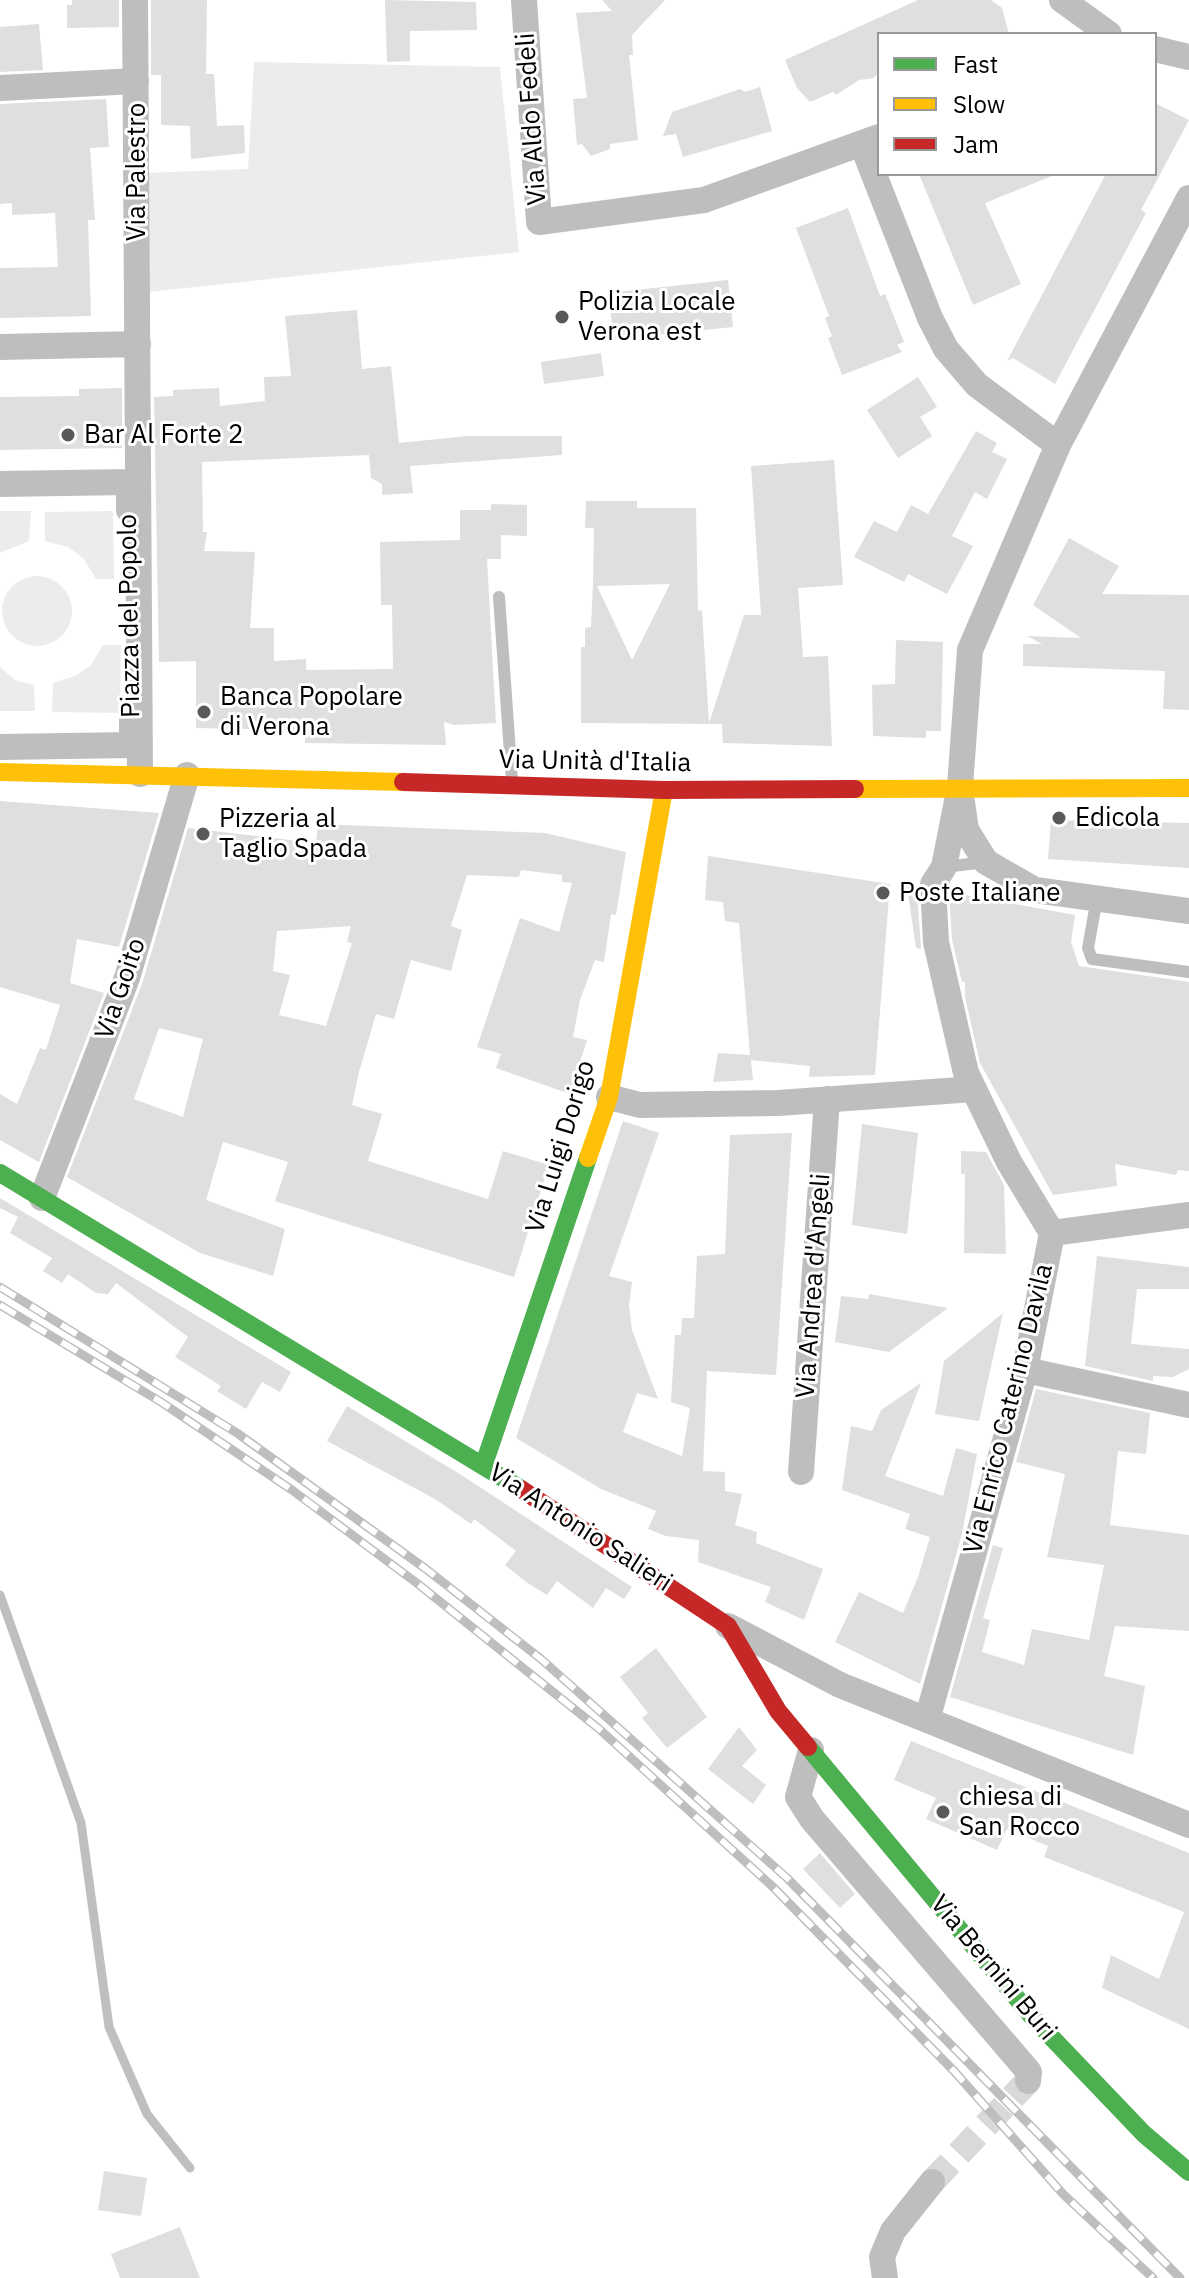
<!DOCTYPE html>
<meta charset="utf-8">
<style>
body{margin:0}
#map{position:relative;width:1189px;height:2278px;overflow:hidden;background:#fff;font-family:"IBM Plex Sans",sans-serif}
canvas{display:block}
.legend{position:absolute;left:877px;top:32px;width:280px;height:144px;box-sizing:border-box;background:#fff;border:2px solid #999;margin:0;padding:10px 14px;list-style:none;font-size:24px;color:#000}
.legend li{display:flex;align-items:center;gap:16px;height:40px}
.legend b{width:40px;border:2px solid #999}
</style>
<div id="map">
<canvas width="1189" height="2278"></canvas>
<ul class="legend">
<li><b style="height:10px;background:#4caf50"></b>Fast</li>
<li><b style="height:10px;background:#ffc107"></b>Slow</li>
<li><b style="height:10px;background:#c62828"></b>Jam</li>
</ul>
</div>
<script>
const ctx = document.querySelector('canvas').getContext('2d');
ctx.lineJoin = 'round';
function fill(path, color) {
  ctx.fillStyle = color;
  ctx.fill(path, 'evenodd');
}
function toPath(rows) {
  const path = new Path2D();
  for (const r of rows) {
    if (r.length === 3) {
      path.moveTo(r[0] + r[2], r[1]);
      path.arc(r[0], r[1], r[2], 0, 2 * Math.PI);
      continue;
    }
    path.moveTo(r[0], r[1]);
    for (let i = 2; i < r.length; i += 2) path.lineTo(r[i], r[i + 1]);
  }
  return path;
}
function trace(path, color, width, dash) {
  ctx.strokeStyle = color;
  ctx.lineWidth = width;
  ctx.lineCap = dash ? 'butt' : 'round';
  ctx.setLineDash(dash || []);
  ctx.stroke(path);
}
function write(font, color, halo, rows, align = 'center') {
  ctx.font = font + ' "IBM Plex Sans",sans-serif';
  ctx.lineWidth = 6;
  ctx.setLineDash([]);
  ctx.textBaseline = 'middle';
  ctx.strokeStyle = halo;
  ctx.fillStyle = color;
  for (const [text, x, y, turn = 0] of rows) {
    ctx.save();
    ctx.translate(x, y);
    ctx.rotate((+turn || 0) * Math.PI / 180);
    ctx.textAlign = isNaN(turn) ? turn : align;
    if (halo) ctx.strokeText(text, 0, 0);
    ctx.fillText(text, 0, 0);
    ctx.restore();
  }
}
fill(toPath([
 [254,62,500,67,519,252,149,292,145,173,248,169],
 [0,511,31,511,29,541,0,553],
 [113,511,114,579,96,579,84,559,68,547,45,541,45,512],
 [37,611,35],
 [103,645,121,645,120,713,52,712,53,683,75,676,91,665],
 [0,667,15,680,34,685,35,711,0,711]
]), '#ececec');
trace(toPath([
 [0,1595,81,1823,109,2027,147,2114,190,2168]
]), '#bfbfbf', 9);
fill(toPath([
 [72,0,119,0,119,27,67,28,67,5,72,5],
 [151,0,207,0,206,74,214,74,217,126,244,125,245,153,191,159,190,126,161,125,161,75,151,75],
 [385,0,476,2,477,30,410,31,410,61,387,62],
 [602,0,665,0,632,35,633,55,629,55,638,140,610,144,610,149,591,156,582,144,577,145,573,99,587,98,576,13,612,11],
 [918,0,991,0,1002,8,1009,34,879,34,879,71,874,78,859,80,836,95,833,92,810,102,797,88,785,60],
 [39,24,43,70,0,72,0,27],
 [760,87,772,131,683,157,676,134,663,136,672,112,740,89,745,92],
 [106,99,109,147,90,148,95,220,88,220,91,316,0,318,0,268,58,267,55,213,12,215,12,203,0,204,0,104],
 [1155,103,1189,120,1141,210,1146,213,1055,384,1013,358,1007,361,1106,174,1155,174],
 [919,174,1057,174,985,203,1021,284,973,305],
 [848,208,880,296,885,294,904,342,897,345,902,352,842,375,828,338,832,336,825,318,829,316,796,228],
 [728,280,733,327,614,339,608,293],
 [357,310,362,369,391,366,399,443,468,436,562,436,562,455,410,466,413,493,382,495,382,484,371,478,369,455,202,462,203,532,207,532,204,551,255,552,250,628,274,628,274,661,306,659,306,670,393,669,392,605,381,605,380,542,460,540,460,510,491,510,491,504,527,505,527,536,501,535,501,559,487,559,496,723,454,725,444,722,446,745,305,743,305,730,196,728,196,661,159,662,154,397,173,396,173,390,219,388,220,406,265,401,264,377,291,376,285,316],
 [601,353,604,376,544,384,541,362],
 [918,377,937,407,920,417,932,436,898,458,867,410],
 [122,388,122,448,0,450,0,397,79,396,79,389],
 [976,431,997,443,992,452,1007,459,987,499,975,492,952,536,973,546,947,594,908,574,904,582,854,557,874,521,897,532,911,505,928,514],
 [834,460,843,585,798,588,803,657,828,656,832,746,723,743,722,724,581,723,581,647,585,647,585,628,591,627,593,583,594,528,585,528,586,501,637,501,637,508,696,508,698,611,702,610,709,723,744,615,761,615,751,466],
 [670,584,632,660,597,586],
 [1069,538,1119,566,1102,594,1189,595,1189,710,1163,709,1165,671,1023,666,1023,644,1042,644,1027,636,1081,638,1033,605],
 [896,640,943,642,941,731,926,731,926,738,873,736,872,685,895,684],
 [0,801,159,813,119,947,77,939,70,983,104,993,39,1162,0,1140,0,1094,17,1104,40,1048,46,1050,60,1005,0,987],
 [1051,820,1189,823,1189,868,1048,859],
 [318,824,545,833,626,852,616,915,611,914,604,962,595,960,580,1000,573,1037,587,1040,570,1094,496,1068,501,1054,477,1047,520,918,559,932,572,883,562,882,562,875,521,870,519,877,467,875,451,926,462,930,451,971,411,960,394,1019,376,1014,359,1072,352,1105,382,1114,368,1161,488,1199,503,1151,549,1165,514,1277,275,1201,288,1162,223,1142,206,1200,285,1229,273,1276,200,1253,67,1177,142,984,188,828,316,843],
 [351,926,347,942,352,943,326,1026,279,1015,290,975,273,971,277,931],
 [159,1028,203,1039,183,1117,134,1099],
 [708,856,890,884,875,1075,809,1077,810,1066,751,1060,753,1080,713,1082,718,1053,750,1055,739,923,725,921,723,902,705,900],
 [907,887,917,889,921,949,916,948],
 [949,892,1075,915,1071,942,1079,966,1189,982,1189,1171,1178,1170,1176,1175,1115,1164,1117,1186,1053,1195,980,1063,965,997,965,982,962,982,952,940],
 [623,1121,659,1133,609,1276,632,1282,629,1305,632,1330,658,1399,637,1393,623,1432,682,1456,690,1408,671,1402,675,1335,681,1335,682,1318,694,1318,697,1256,725,1254,730,1135,792,1133,776,1375,707,1371,703,1471,725,1472,725,1491,742,1494,735,1525,757,1532,756,1543,823,1569,804,1620,765,1602,771,1587,698,1562,699,1540,666,1536,648,1529,656,1511,601,1489,516,1438],
 [862,1124,918,1133,907,1234,852,1225],
 [961,1151,986,1152,1004,1185,1006,1254,964,1253,965,1174,961,1174],
 [0,1198,291,1372,280,1392,262,1382,246,1409,217,1391,221,1386,175,1357,188,1337,116,1283,108,1294,96,1293,68,1274,62,1283,43,1271,52,1258,10,1233,18,1217,0,1208],
 [1097,1256,1189,1267,1189,1289,1137,1289,1131,1344,1189,1349,1189,1369,1173,1377,1153,1376,1153,1381,1085,1366],
 [869,1294,948,1308,889,1352,835,1342,841,1296,868,1299],
 [1003,1313,979,1421,935,1414,944,1361],
 [921,1383,885,1476,943,1496,956,1448,977,1454,962,1534,920,1684,835,1642,859,1592,903,1613,918,1577,930,1537,905,1529,910,1514,842,1490,851,1426,872,1431,881,1410],
 [1036,1389,1150,1413,1146,1454,1118,1451,1110,1525,1189,1535,1189,1631,1115,1626,1104,1676,1145,1686,1133,1755,950,1697,993,1545,1003,1548,983,1618,990,1620,982,1652,1024,1665,1032,1629,1089,1640,1104,1565,1047,1557,1065,1474,1016,1462],
 [347,1406,463,1476,632,1587,624,1599,606,1588,593,1608,557,1581,547,1595,526,1582,505,1565,516,1551,474,1519,471,1524,435,1499,327,1441],
 [656,1648,707,1717,667,1748,642,1718,648,1713,620,1677],
 [739,1727,757,1750,742,1766,766,1785,753,1804,708,1769],
 [911,1741,1189,1853,1189,2029,1102,1988,1111,1955,1159,1979,1184,1912,1044,1857,1048,1846,1007,1829,997,1850,926,1819,936,1798,894,1780],
 [820,1853,855,1894,840,1908,803,1869],
 [104,2171,147,2178,141,2216,98,2210],
 [180,2227,200,2278,120,2278,111,2254]
]), '#dfdfdf');
trace(toPath([
 [932,2182,1028,2081]
]), '#d9d9d9', 26, [26, 13]);
trace(toPath([
 [499,597,512,781],
 [944,867,986,862],
 [1097,898,1088,948,1092,959,1189,972]
]), '#bebebe', 12);
trace(toPath([
 [135,0,140,774],
 [524,0,539,222,704,200,879,137],
 [1062,0,1109,34],
 [1155,49,1189,57],
 [0,88,136,81],
 [862,144,930,318,946,349,977,385,1058,445],
 [0,347,138,344],
 [0,484,129,482,129,510],
 [0,747,132,745,132,721],
 [962,802,966,830,986,862,1035,890,1189,911],
 [609,1097,640,1105,778,1103,974,1089],
 [42,1198,127,978,187,775],
 [1052,1233,1189,1215],
 [1025,1370,1189,1405],
 [801,1472,827,1099],
 [728,1626,840,1685,1189,1825],
 [927,1720,1025,1370,1052,1233,1009,1162,966,1073,936,942,933,884,944,867,960,786,970,650,1058,445,1189,198],
 [811,1750,798,1797,812,1819,1029,2072,1028,2081],
 [885,2278,882,2257,893,2231,932,2182]
]), '#bebebe', 26);
trace(toPath([
 [0,1173,521,1489],
 [484,1464,588,1158],
 [808,1747,1034,2019,1144,2134,1189,2172]
]), '#4caf50', 18);
trace(toPath([
 [0,772,403,782],
 [855,789,1189,788],
 [588,1158,609,1097,664,790]
]), '#ffc107', 18);
trace(toPath([
 [403,782,664,790,855,789],
 [521,1489,728,1626,778,1711,808,1747]
]), '#c62828', 18);
const rail = toPath([
 [0,1287,237,1433,426,1569,541,1659,787,1878,1180,2278],
 [0,1305,161,1402,292,1490,418,1584,598,1728,772,1886,954,2071,1063,2194,1153,2278]
]);
trace(rail, '#bebebe', 9);
trace(rail, '#fff', 6, [18]);
for (const [x, y, r, color] of [
 [562,317,8,"#595959"],
 [68,435,8,"#595959"],
 [204,712,8,"#595959"],
 [1059,818,8,"#595959"],
 [203,834,8,"#595959"],
 [883,893,8,"#595959"],
 [943,1812,8,"#595959"]
]) {
  const dot = new Path2D();
  dot.arc(x, y, r, 0, 2 * Math.PI);
  ctx.fillStyle = color;
  ctx.fill(dot);
  trace(dot, '#fff', 3);
}
write('26px', '#000', '#fff', [
 ["Via Aldo Fedeli",532,119,-94],
 ["Via Palestro",137,172,-90],
 ["Piazza del Popolo",130,616,-91],
 ["Via Unità d'Italia",595,762,1],
 ["Via Goito",121,989,-71],
 ["Via Luigi Dorigo",561,1147,-73],
 ["Via Andrea d'Angeli",814,1286,-86],
 ["Via Enrico Caterino Davila",1009,1409,-76],
 ["Via Antonio Salieri",580,1528,33],
 ["Via Bernini Buri",993,1968,50]
]);
write('26px', '#000', '#fff', [
 ["Polizia Locale",578,302],
 ["Verona est",578,332],
 ["Bar Al Forte 2",84,435],
 ["Banca Popolare",220,697],
 ["di Verona",220,727],
 ["Edicola",1075,818],
 ["Pizzeria al",219,819],
 ["Taglio Spada",219,849],
 ["Poste Italiane",899,893],
 ["chiesa di",959,1797],
 ["San Rocco",959,1827]
], 'left');
</script>
